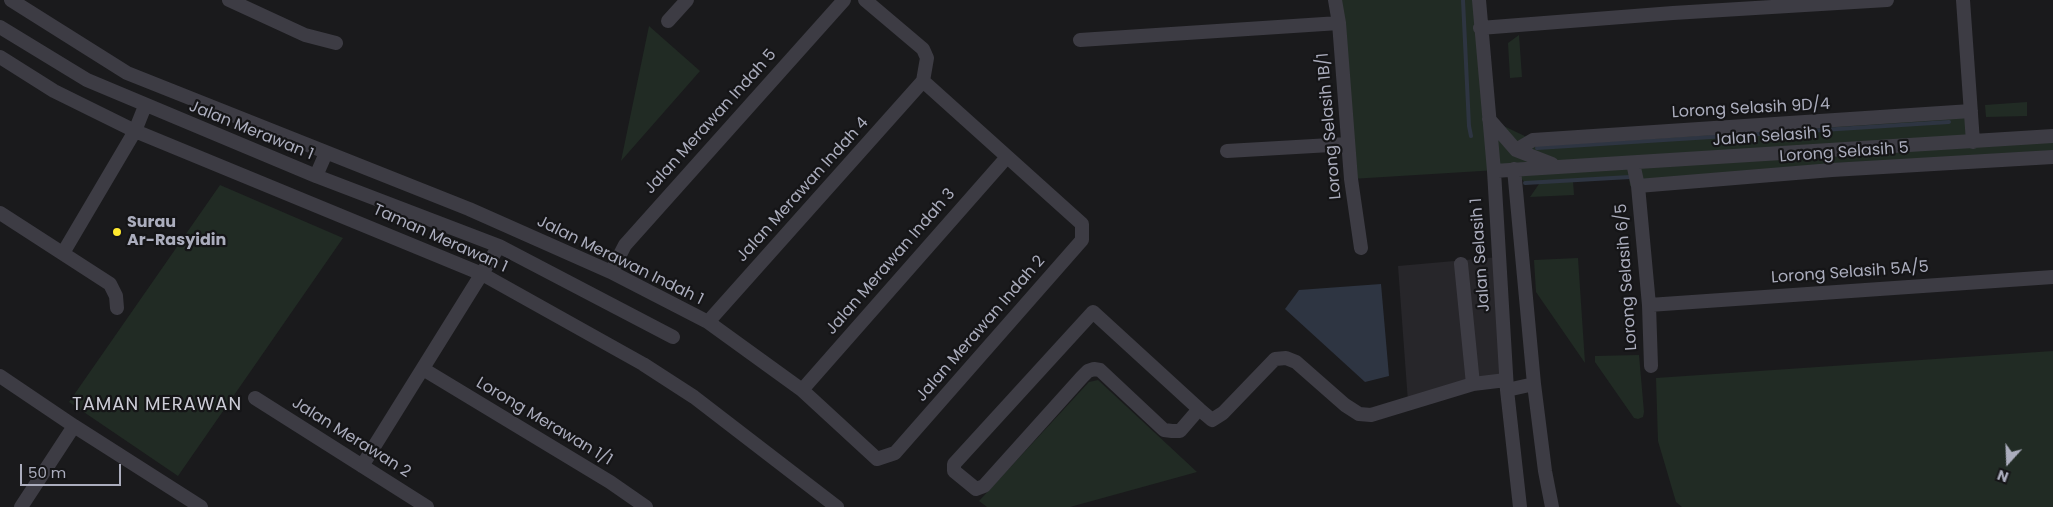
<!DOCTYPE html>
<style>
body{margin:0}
#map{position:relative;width:2053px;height:507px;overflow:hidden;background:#1a1a1c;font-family:Poppins,sans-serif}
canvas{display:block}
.north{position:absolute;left:1983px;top:437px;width:50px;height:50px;-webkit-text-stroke:4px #151517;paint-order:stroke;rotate:200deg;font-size:14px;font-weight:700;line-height:20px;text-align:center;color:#abadbd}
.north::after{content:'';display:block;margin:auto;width:18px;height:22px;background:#abadbd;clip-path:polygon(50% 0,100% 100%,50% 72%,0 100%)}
.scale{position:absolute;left:20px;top:464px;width:101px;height:22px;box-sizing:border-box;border:2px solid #abadbd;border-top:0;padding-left:6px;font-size:15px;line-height:18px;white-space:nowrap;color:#abadbd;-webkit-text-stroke:4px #151517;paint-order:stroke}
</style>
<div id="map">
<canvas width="2053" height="507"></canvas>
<div class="north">N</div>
<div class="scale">50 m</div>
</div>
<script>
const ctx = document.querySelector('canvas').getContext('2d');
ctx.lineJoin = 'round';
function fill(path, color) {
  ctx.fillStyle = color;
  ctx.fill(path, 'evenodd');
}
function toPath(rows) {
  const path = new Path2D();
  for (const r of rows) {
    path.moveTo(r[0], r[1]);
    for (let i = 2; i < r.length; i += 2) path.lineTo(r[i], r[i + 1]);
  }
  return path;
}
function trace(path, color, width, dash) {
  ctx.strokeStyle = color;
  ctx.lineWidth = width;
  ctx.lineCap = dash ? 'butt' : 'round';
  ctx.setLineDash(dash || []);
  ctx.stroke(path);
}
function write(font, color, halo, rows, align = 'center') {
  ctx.font = font + ' Poppins,sans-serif';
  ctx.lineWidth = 4.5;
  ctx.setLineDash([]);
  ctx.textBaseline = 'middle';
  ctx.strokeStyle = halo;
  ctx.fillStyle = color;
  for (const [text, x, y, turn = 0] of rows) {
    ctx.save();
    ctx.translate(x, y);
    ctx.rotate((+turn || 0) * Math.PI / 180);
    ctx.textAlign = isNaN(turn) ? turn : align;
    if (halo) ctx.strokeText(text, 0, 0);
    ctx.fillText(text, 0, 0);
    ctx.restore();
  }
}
fill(toPath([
 [1499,257,1506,380,1408,402,1398,266]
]), '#27262a');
fill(toPath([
 [1335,0,1479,0,1489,119,1533,140,1971,111,1973,142,2053,136,2053,157,1832,170,1630,186,1629,177,1573,181,1574,195,1530,197,1539,184,1525,183,1514,169,1351,179],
 [649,26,700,71,621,161],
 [1519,35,1522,77,1510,78,1508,43],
 [2027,102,2027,116,1986,117,1985,105],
 [220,185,343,238,178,476,69,402],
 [1578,258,1585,363,1536,292,1534,260],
 [2053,351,2053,507,1682,507,1676,502,1658,441,1656,378],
 [1639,355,1644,412,1643,417,1638,419,1634,418,1595,362,1595,356],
 [1098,380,1197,472,1070,507,987,507,979,501,1089,382]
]), '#212b24');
fill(toPath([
 [1381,284,1389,376,1365,382,1285,309,1299,290]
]), '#2e3542');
trace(toPath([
 [1463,0,1469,126,1471,136],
 [1537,148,1949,122],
 [1525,183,1630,177]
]), '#2e3542', 4);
trace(toPath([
 [11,0,127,73,469,209,611,272,708,322,802,390,877,459,895,453,1082,240,1082,224,923,81],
 [229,0,305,35,336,43],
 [1335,0,1339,23,1351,179,1361,248],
 [1479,0,1494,171,1507,390,1520,507],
 [1963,0,1973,142],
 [668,21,687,0],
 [0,27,87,80,316,176,499,246,673,337],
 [1480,28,1673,13,1887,0],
 [1080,40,1339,23],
 [0,57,54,91,135,131,482,274,643,364,694,397,837,507],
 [1489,119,1516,150,1552,164],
 [1516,150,1533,140,1971,111],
 [1227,151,1348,144],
 [1633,163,1638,186,1649,305,1651,366],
 [1514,169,1534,384,1545,471,1552,507],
 [1494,171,2053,136],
 [316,176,326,153],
 [1638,186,1832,170,2053,157],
 [0,213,110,284,116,296,117,308],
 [63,253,135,131,145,106],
 [1461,264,1473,384],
 [611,272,625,245,844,0],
 [1649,305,2053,277],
 [708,322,923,81,927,58,923,49,865,0],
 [423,369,610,482,646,507],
 [0,376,74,426,21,507],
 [802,390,1007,157],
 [1507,390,1534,384],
 [255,398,427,507],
 [1199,409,1093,312,954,464,954,471,976,489,984,486,1082,377,1088,371,1094,369,1100,370,1164,430,1172,431,1180,431,1199,409,1212,420,1223,413,1275,359,1286,358,1296,362,1345,405,1359,414,1371,415,1473,384,1506,380],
 [74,426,201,507],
 [362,466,499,246]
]), '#3d3c44', 14);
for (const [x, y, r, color] of [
 [117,232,5,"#ffe92f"]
]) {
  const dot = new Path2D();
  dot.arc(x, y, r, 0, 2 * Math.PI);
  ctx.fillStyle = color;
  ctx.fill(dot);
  trace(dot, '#151517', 2);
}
write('16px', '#abadbd', '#151517', [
 ["Lorong Selasih 9D/4",1751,109,-3],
 ["Jalan Merawan Indah 5",711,122,-48],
 ["Lorong Selasih 1B/1",1330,126,-95],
 ["Jalan Merawan 1",251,131,22],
 ["Jalan Selasih 5",1772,137,-4],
 ["Lorong Selasih 5",1844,153,-4],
 ["Jalan Merawan Indah 4",803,190,-48],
 ["Taman Merawan 1",440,239,24],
 ["Jalan Selasih 1",1481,255,-94],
 ["Jalan Merawan Indah 1",620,261,26],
 ["Jalan Merawan Indah 3",891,262,-49],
 ["Lorong Selasih 5A/5",1850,273,-4],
 ["Lorong Selasih 6/5",1627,277,-94],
 ["Jalan Merawan Indah 2",981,329,-49],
 ["Lorong Merawan 1/1",544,422,31],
 ["Jalan Merawan 2",351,438,32]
]);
write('bold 16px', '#abadbd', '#151517', [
 ["Surau",127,223],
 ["Ar-Rasyidin",127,241]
], 'left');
ctx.letterSpacing = '1px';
write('18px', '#cdcdd8', '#151517', [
 ["TAMAN MERAWAN",157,405]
]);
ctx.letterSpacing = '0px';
</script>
